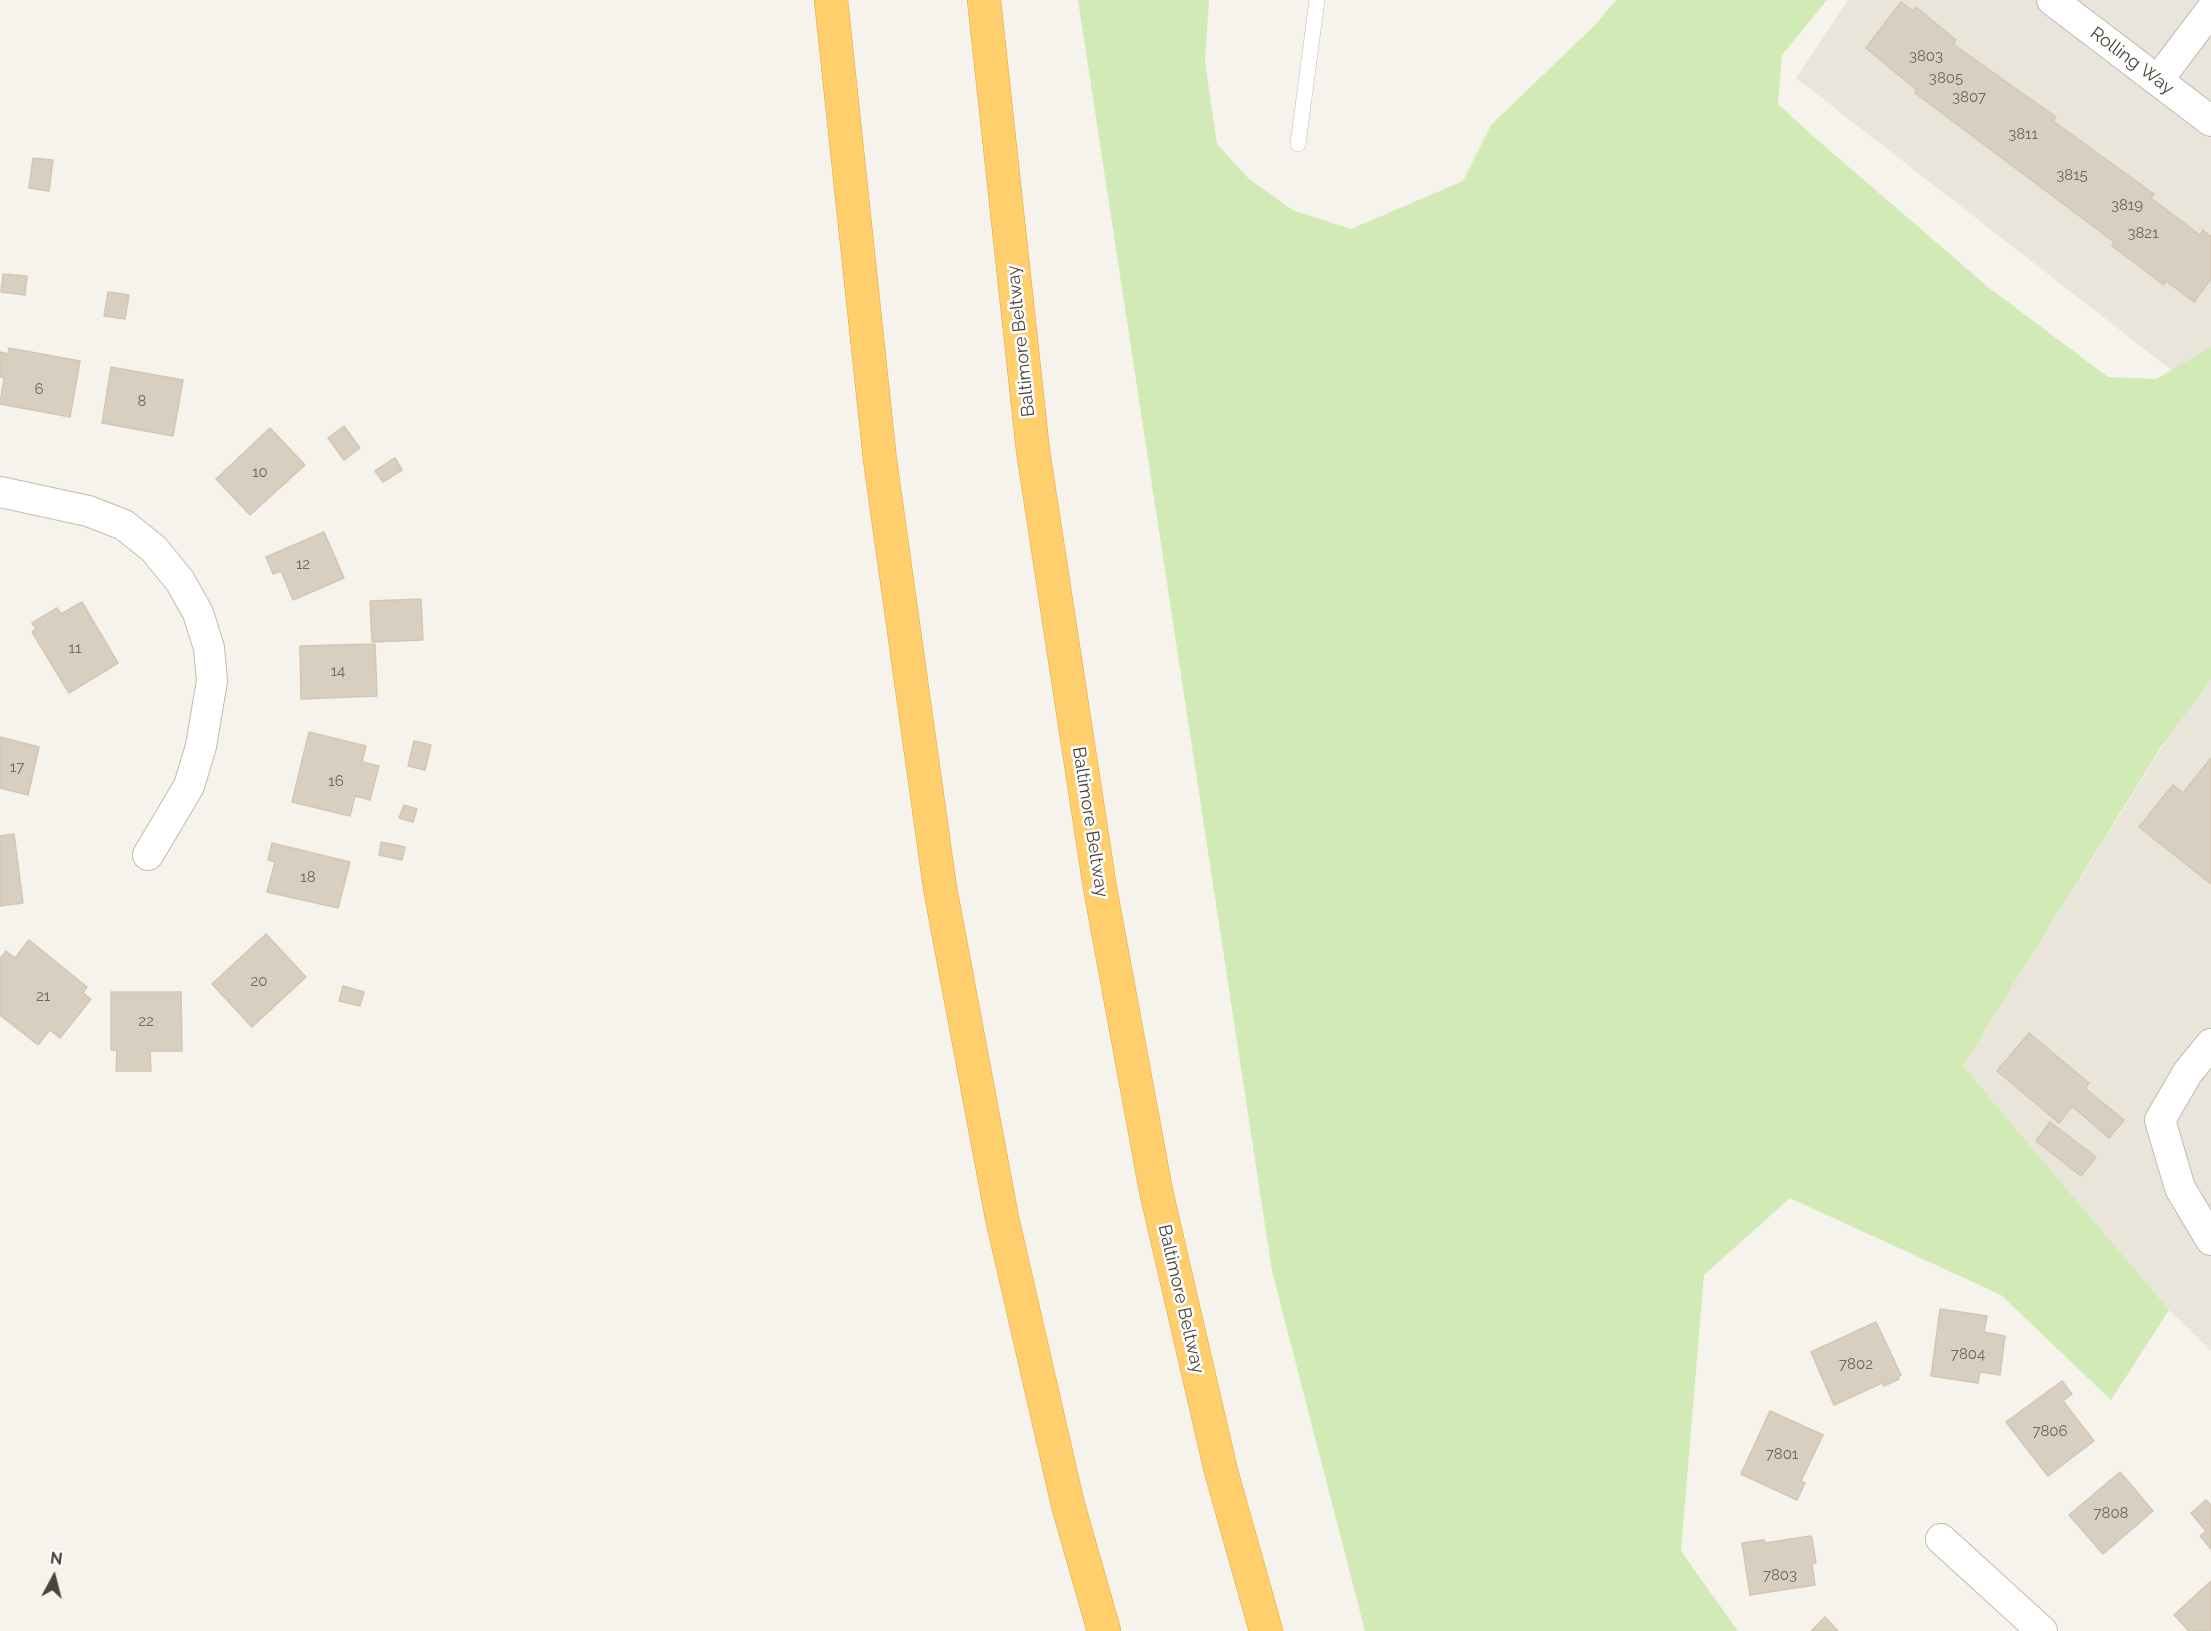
<!DOCTYPE html>
<style>
body{margin:0}
#map{position:relative;width:2211px;height:1631px;overflow:hidden;background:#f6f3ec;font-family:Raleway,sans-serif}
canvas{display:block}
.north{position:absolute;left:24px;top:1547px;width:60px;height:60px;-webkit-text-stroke:4px #fff;paint-order:stroke;rotate:7deg;font-size:16px;font-weight:700;line-height:24px;text-align:center;color:#4b4439}
.north::after{content:'';display:block;margin:auto;width:21px;height:27px;background:#4b4439;clip-path:polygon(50% 0,100% 100%,50% 72%,0 100%)}
</style>
<div id="map">
<canvas width="2211" height="1631"></canvas>
<div class="north">N</div>
</div>
<script>
const ctx = document.querySelector('canvas').getContext('2d');
ctx.lineJoin = 'round';
function fill(path, color) {
  ctx.fillStyle = color;
  ctx.fill(path, 'evenodd');
}
function toPath(rows) {
  const path = new Path2D();
  for (const r of rows) {
    path.moveTo(r[0], r[1]);
    for (let i = 2; i < r.length; i += 2) path.lineTo(r[i], r[i + 1]);
  }
  return path;
}
function trace(path, color, width, dash) {
  ctx.strokeStyle = color;
  ctx.lineWidth = width;
  ctx.lineCap = dash ? 'butt' : 'round';
  ctx.setLineDash(dash || []);
  ctx.stroke(path);
}
function write(font, color, halo, rows, align = 'center') {
  ctx.font = font + ' Raleway,sans-serif';
  ctx.lineWidth = 5;
  ctx.setLineDash([]);
  ctx.textBaseline = 'middle';
  ctx.strokeStyle = halo;
  ctx.fillStyle = color;
  for (const [text, x, y, turn = 0] of rows) {
    ctx.save();
    ctx.translate(x, y);
    ctx.rotate((+turn || 0) * Math.PI / 180);
    ctx.textAlign = isNaN(turn) ? turn : align;
    if (halo) ctx.strokeText(text, 0, 0);
    ctx.fillText(text, 0, 0);
    ctx.restore();
  }
}
fill(toPath([
 [1848,0,2211,0,2211,401,1796,78],
 [2211,669,2211,1351,2169,1310,1963,1066]
]), '#eae5da');
fill(toPath([
 [1078,0,1209,0,1205,62,1217,144,1248,178,1292,210,1351,229,1463,181,1491,125,1595,25,1616,0,1827,0,1782,55,1778,104,1814,137,1988,287,2108,377,2156,379,2211,347,2211,679,2161,747,1963,1066,2169,1310,2111,1400,2001,1295,1790,1198,1704,1275,1681,1551,1738,1631,1365,1631,1272,1271]
]), '#d2eab5');
const building = toPath([
 [1901,2,1913,11,1916,7,1956,40,1953,44,2056,117,2053,121,2154,194,2151,198,2200,235,2203,230,2211,237,2211,279,2194,302,2166,281,2164,285,2112,246,2114,242,1915,93,1917,90,1866,48,1901,2],
 [33,158,53,160,49,191,29,188,33,158],
 [3,274,27,276,25,295,1,292,3,274],
 [108,292,129,295,125,319,104,316,108,292],
 [9,348,80,361,70,417,0,404,4,378,0,377,0,357,1,352,8,354,9,348],
 [111,367,183,380,173,436,102,423,111,367],
 [344,426,360,448,344,460,328,438,344,426],
 [270,428,305,465,250,515,216,479,270,428],
 [395,458,402,470,383,482,375,471,395,458],
 [324,532,344,578,293,600,281,571,273,574,266,557,324,532],
 [421,599,423,640,372,642,370,601,421,599],
 [82,602,118,663,69,693,32,632,36,629,32,623,57,608,61,614,82,602],
 [375,644,377,696,301,699,300,646,375,644],
 [309,732,366,746,362,762,379,766,370,800,355,796,350,816,292,802,309,732],
 [0,737,39,747,28,795,0,788,0,737],
 [414,741,431,745,425,770,408,766,414,741],
 [2211,758,2211,884,2139,827,2173,785,2183,793,2211,758],
 [404,805,417,809,413,822,399,818,404,805],
 [14,834,23,903,0,906,0,836,14,834],
 [381,842,405,847,402,860,379,855,381,842],
 [272,843,350,862,338,908,267,892,275,862,268,860,272,843],
 [266,934,306,977,252,1027,212,984,266,934],
 [29,940,87,987,83,993,91,999,60,1038,50,1030,38,1045,0,1015,0,959,6,951,15,958,29,940],
 [343,986,364,992,360,1006,339,1001,343,986],
 [111,992,181,992,182,1051,150,1051,151,1071,116,1071,117,1050,111,1050,111,992],
 [2029,1033,2089,1083,2085,1088,2124,1120,2109,1138,2072,1106,2059,1123,1997,1071,2029,1033],
 [2050,1122,2096,1157,2081,1176,2036,1141,2050,1122],
 [1940,1309,1987,1316,1984,1332,2005,1336,2000,1375,1980,1372,1978,1383,1931,1376,1940,1309],
 [1876,1322,1901,1375,1898,1377,1899,1379,1884,1386,1882,1383,1834,1405,1811,1352,1876,1322],
 [2062,1381,2072,1394,2063,1401,2094,1441,2048,1476,2006,1422,2062,1381],
 [1770,1411,1823,1435,1801,1481,1805,1483,1797,1500,1741,1474,1770,1411],
 [2120,1472,2153,1511,2103,1554,2069,1515,2120,1472],
 [2206,1500,2211,1505,2211,1549,2200,1536,2206,1531,2191,1513,2206,1500],
 [1810,1536,1812,1538,1816,1563,1812,1564,1815,1585,1750,1595,1742,1543,1764,1540,1765,1543,1810,1536],
 [2211,1581,2211,1631,2189,1631,2174,1615,2211,1581],
 [1825,1617,1838,1631,1811,1631,1825,1617]
]);
fill(building, '#d8cfc1');
trace(building, '#d3c7b4', 1.5);
const service = toPath([
 [1298,144,1317,0]
]);
const minor = toPath([
 [2052,0,2211,121],
 [2158,80,2211,10],
 [0,492,88,511,124,525,154,549,180,581,198,613,209,648,212,681,201,746,189,786,148,855],
 [2211,1044,2188,1072,2160,1120,2180,1188,2211,1240],
 [1941,1539,2042,1631]
]);
const motorway = toPath([
 [831,0,880,460,940,888,1002,1218,1068,1505,1104,1631],
 [984,0,1033,451,1100,888,1156,1191,1221,1471,1266,1631]
]);
trace(service, '#c2bbae', 16);
trace(minor, '#c2bbae', 32);
trace(motorway, '#e0a43c', 34);
trace(service, '#fff', 15);
trace(minor, '#fff', 30);
trace(motorway, '#ffcf6e', 33);
write('15px', '#6e675b', null, [
 ["3803",1926,56],
 ["3805",1946,78],
 ["3807",1969,97],
 ["3811",2023,134],
 ["3815",2072,175],
 ["3819",2127,205],
 ["3821",2143,233],
 ["6",39,389],
 ["8",142,401],
 ["10",260,472],
 ["12",303,564],
 ["11",75,648],
 ["14",338,671],
 ["17",17,767],
 ["16",336,781],
 ["18",308,877],
 ["20",259,981],
 ["21",43,996],
 ["22",146,1021],
 ["7804",1968,1354],
 ["7802",1856,1364],
 ["7806",2050,1431],
 ["7801",1782,1454],
 ["7808",2111,1513],
 ["7803",1780,1575]
]);
write('18px', '#4b4439', '#fff', [
 ["Rolling Way",2132,61,37],
 ["Baltimore Beltway",1021,341,-96],
 ["Baltimore Beltway",1090,822,81],
 ["Baltimore Beltway",1181,1299,77]
]);
</script>
